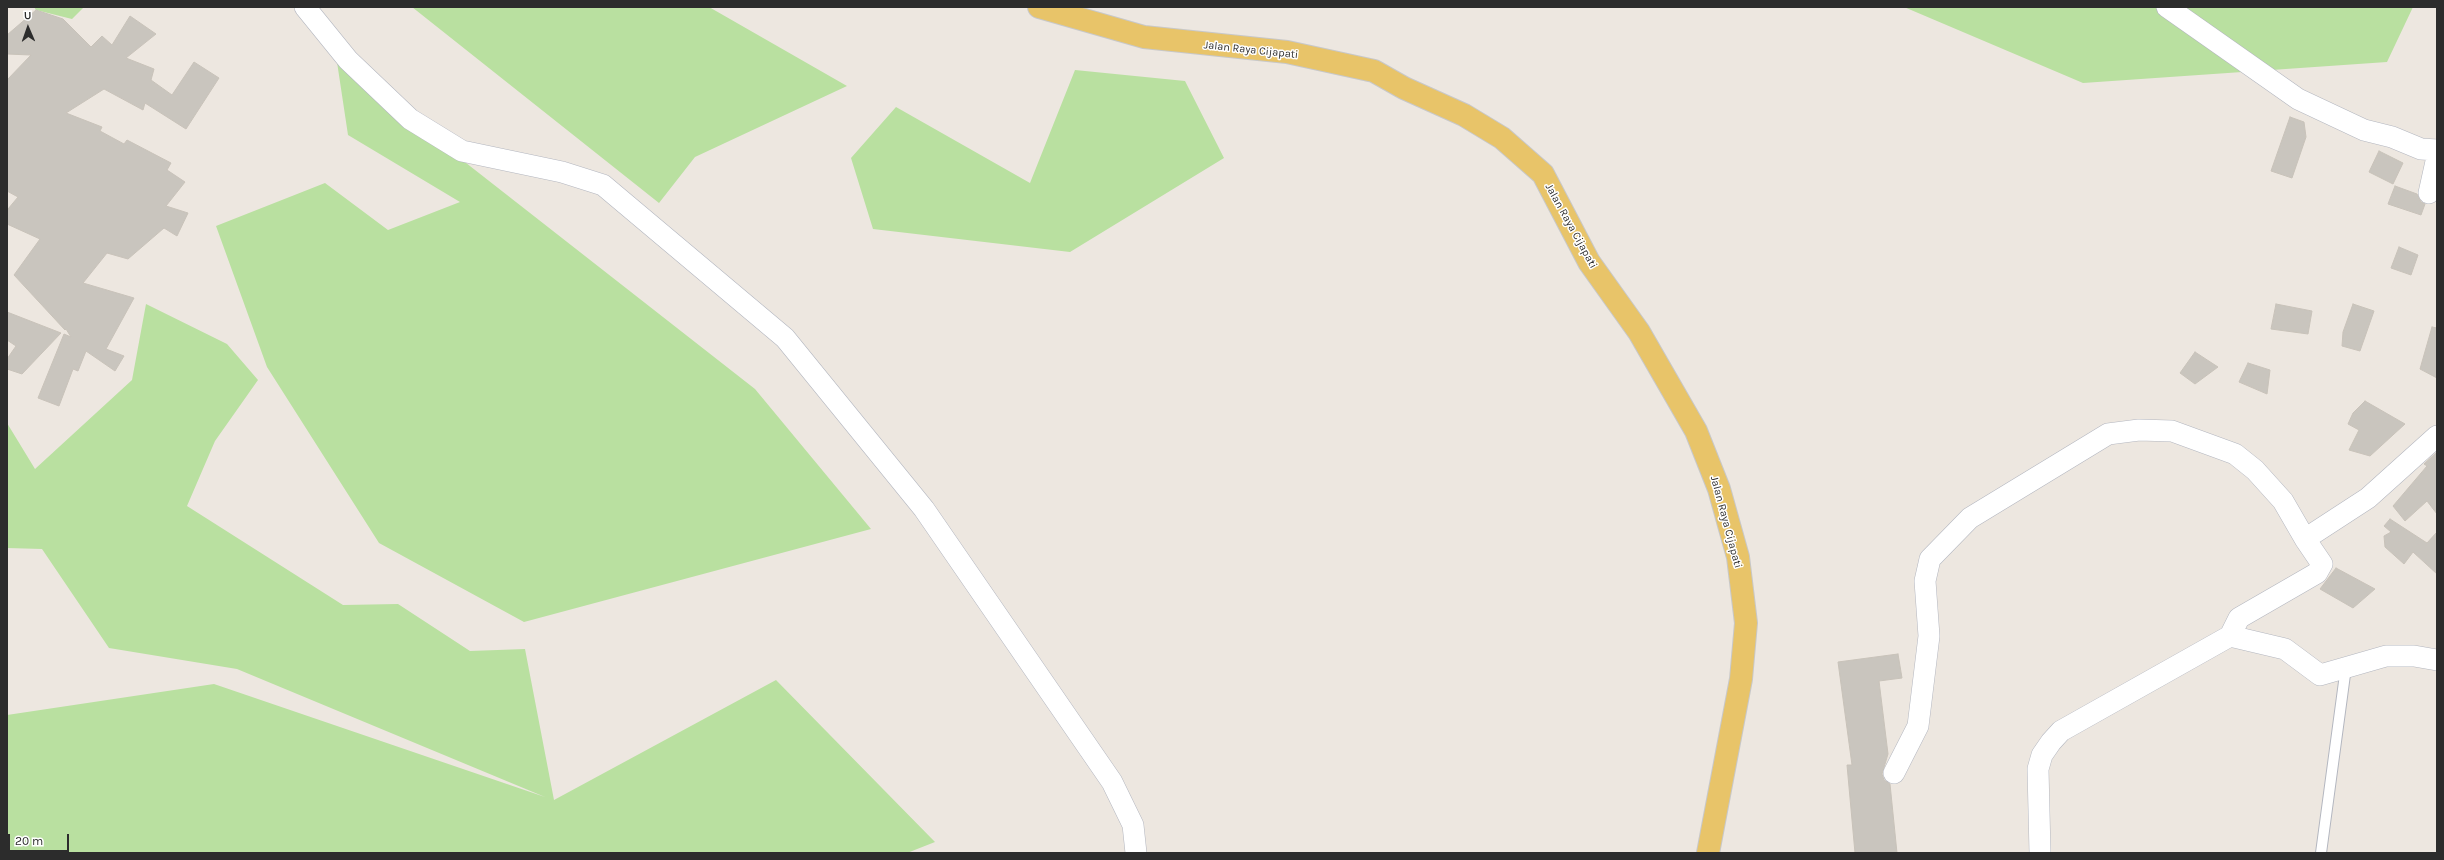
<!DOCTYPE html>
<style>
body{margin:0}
#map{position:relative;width:2444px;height:860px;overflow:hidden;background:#ede7e0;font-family:Karla,sans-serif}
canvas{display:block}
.frame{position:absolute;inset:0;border:8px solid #2c2c2c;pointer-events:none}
.north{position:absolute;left:8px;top:8px;width:40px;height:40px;-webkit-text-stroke:3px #fff;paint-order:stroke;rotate:358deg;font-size:11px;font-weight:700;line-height:16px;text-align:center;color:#2c2c2c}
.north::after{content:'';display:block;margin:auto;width:14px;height:18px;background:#2c2c2c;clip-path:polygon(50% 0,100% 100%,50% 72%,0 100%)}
.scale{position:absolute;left:8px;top:834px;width:61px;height:18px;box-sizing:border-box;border:2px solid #2c2c2c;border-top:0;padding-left:5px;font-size:12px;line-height:14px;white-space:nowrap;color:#2c2c2c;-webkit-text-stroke:3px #fff;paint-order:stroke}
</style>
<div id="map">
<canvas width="2444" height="860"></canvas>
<div class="frame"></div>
<div class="north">U</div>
<div class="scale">20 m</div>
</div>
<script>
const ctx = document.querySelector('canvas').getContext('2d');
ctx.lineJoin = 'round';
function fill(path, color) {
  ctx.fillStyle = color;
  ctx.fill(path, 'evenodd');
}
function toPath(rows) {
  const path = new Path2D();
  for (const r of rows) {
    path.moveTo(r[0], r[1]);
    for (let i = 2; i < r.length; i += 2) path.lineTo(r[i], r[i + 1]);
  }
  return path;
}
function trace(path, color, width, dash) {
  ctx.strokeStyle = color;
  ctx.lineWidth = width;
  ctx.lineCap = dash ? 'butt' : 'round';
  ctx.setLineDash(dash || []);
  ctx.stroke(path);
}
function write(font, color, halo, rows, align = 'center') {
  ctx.font = font + ' Karla,sans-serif';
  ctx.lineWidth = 3;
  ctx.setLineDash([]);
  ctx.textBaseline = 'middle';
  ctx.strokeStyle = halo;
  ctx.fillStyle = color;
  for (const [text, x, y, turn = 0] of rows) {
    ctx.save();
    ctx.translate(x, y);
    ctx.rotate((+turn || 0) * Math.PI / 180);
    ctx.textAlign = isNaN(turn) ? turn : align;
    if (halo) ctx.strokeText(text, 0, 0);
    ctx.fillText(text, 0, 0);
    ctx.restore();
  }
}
fill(toPath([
 [34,7,84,7,72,19,36,10],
 [412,7,709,7,847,86,695,157,659,203],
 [1904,7,2413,7,2387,62,2083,83],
 [337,62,755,389,871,529,524,622,379,543,267,367,216,226,325,183,388,230,460,202,348,135],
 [1075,70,1185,81,1224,158,1070,252,873,229,851,158,896,107,1030,183],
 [146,304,227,344,258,380,215,441,187,506,343,605,398,604,470,651,525,649,554,800,776,680,935,842,907,853,7,853,7,715,214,684,545,797,237,669,109,648,42,549,7,548,7,423,35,469,132,380]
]), '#b9e0a0');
const building = toPath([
 [36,10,63,19,91,47,102,36,112,45,130,16,156,34,126,58,154,69,151,80,172,95,194,62,219,78,186,129,145,103,143,110,104,89,66,113,102,127,100,131,124,144,127,140,171,163,167,170,185,182,166,206,188,213,177,236,164,228,128,259,107,253,83,283,134,298,106,349,124,356,115,371,86,351,78,371,73,369,59,406,38,398,64,334,71,337,66,329,65,330,14,275,40,239,7,224,8,209,18,197,7,191,7,80,31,55,7,54,7,35,36,10],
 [2290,117,2304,122,2306,137,2292,178,2271,171,2290,117],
 [2379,151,2403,163,2393,184,2369,172,2379,151],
 [2395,186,2417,194,2421,202,2425,204,2421,215,2388,204,2395,186],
 [2399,247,2418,255,2411,275,2391,268,2399,247],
 [2276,304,2312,311,2308,334,2271,329,2276,304],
 [2353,304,2374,311,2360,351,2342,346,2343,332,2353,304],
 [7,312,61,333,22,374,7,369,7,359,16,346,7,340,7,312],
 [2432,327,2437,328,2437,378,2420,369,2432,327],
 [2195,352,2218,367,2195,384,2180,373,2195,352],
 [2248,363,2270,370,2267,394,2239,382,2248,363],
 [2365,401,2405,424,2370,456,2349,450,2359,430,2348,424,2353,413,2365,401],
 [2437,452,2437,514,2427,501,2405,521,2393,506,2427,466,2424,464,2437,452],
 [2390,519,2427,543,2437,532,2437,574,2413,552,2404,564,2385,547,2384,536,2391,532,2384,526,2390,519],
 [2336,568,2375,589,2353,608,2320,589,2336,568],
 [1898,654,1902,678,1879,681,1888,754,1882,774,1884,780,1890,784,1897,853,1855,853,1847,765,1852,765,1838,662,1898,654]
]);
fill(building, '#c9c5be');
trace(building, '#c8c2b9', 1);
const service = toPath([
 [2321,853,2346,667]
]);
const minor = toPath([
 [305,7,348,60,410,119,462,151,562,172,603,185,785,338,924,509,1112,782,1133,825,1136,853],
 [2167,7,2298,99,2364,130,2392,137,2421,149,2437,150],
 [2429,193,2437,157],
 [2230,636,2285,649,2320,675,2386,656,2414,656,2437,660],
 [1894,773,1918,726,1929,636,1925,581,1930,559,1970,518,2108,434,2139,430,2172,431,2235,454,2255,470,2283,501,2305,539],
 [2040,853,2038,769,2042,755,2051,742,2061,731,2230,636,2239,618,2317,573,2322,564,2305,539,2368,498,2437,436]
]);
const primary = toPath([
 [1039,7,1144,37,1287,52,1374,71,1404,88,1464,115,1502,138,1543,174,1589,262,1639,332,1696,431,1719,489,1738,557,1746,623,1741,679,1708,853]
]);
trace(service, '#b3b6bf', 12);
trace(minor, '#b3b6bf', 22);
trace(primary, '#c8c8c8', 24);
trace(service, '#fff', 10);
trace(minor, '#fff', 21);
trace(primary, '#e8c469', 22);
write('11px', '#2c2c2c', '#fff', [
 ["Jalan Raya Cijapati",1251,50,6],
 ["Jalan Raya Cijapati",1571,226,61],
 ["Jalan Raya Cijapati",1726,522,75]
]);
</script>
